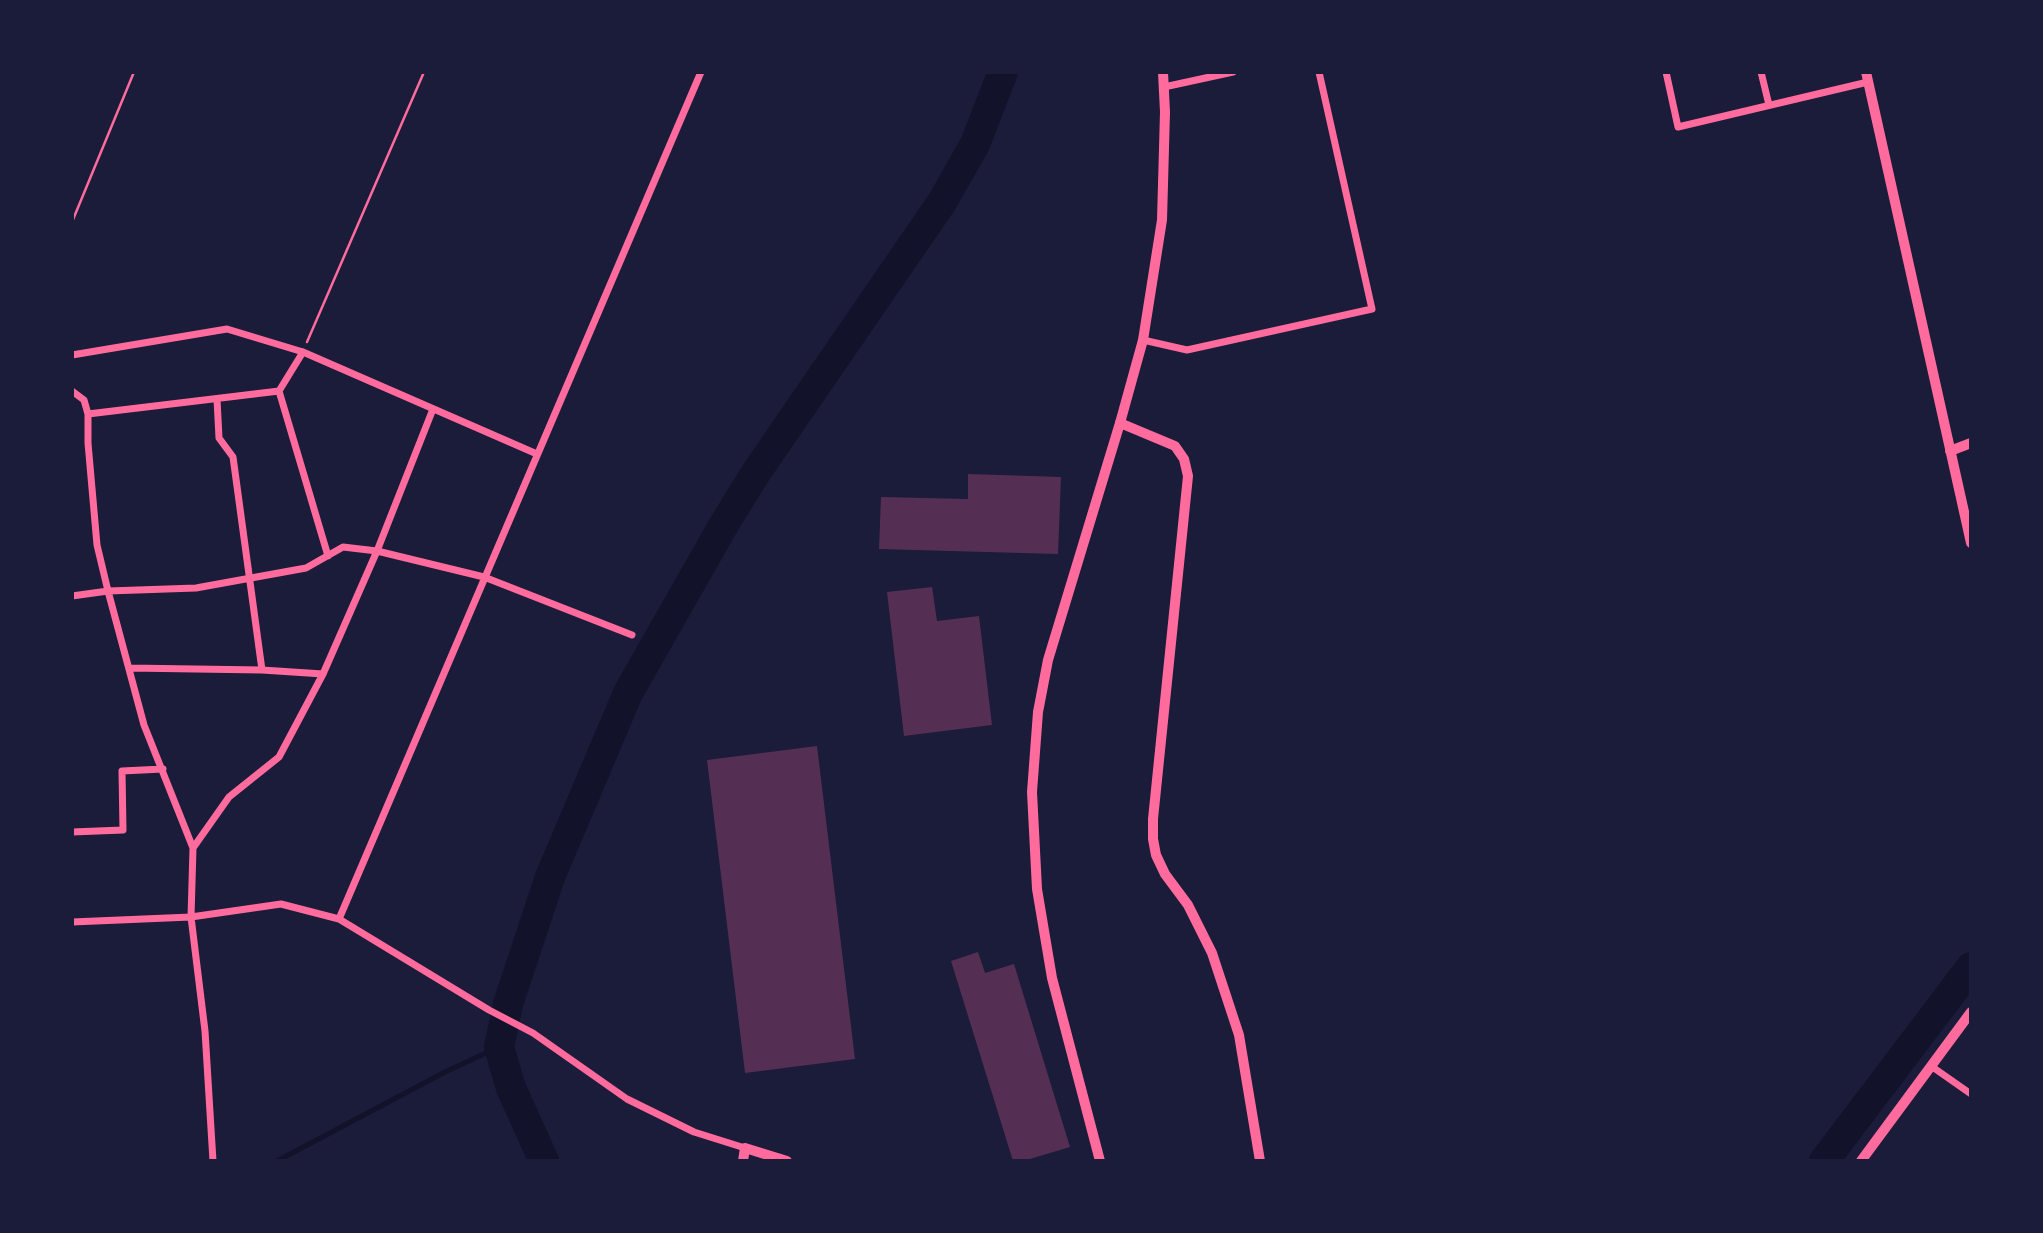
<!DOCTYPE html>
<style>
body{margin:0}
#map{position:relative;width:2043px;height:1233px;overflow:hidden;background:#1b1b3a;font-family:"DejaVu Sans",sans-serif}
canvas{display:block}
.frame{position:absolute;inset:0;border:74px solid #1b1b3a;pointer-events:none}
</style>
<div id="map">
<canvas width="2043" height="1233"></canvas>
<div class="frame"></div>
</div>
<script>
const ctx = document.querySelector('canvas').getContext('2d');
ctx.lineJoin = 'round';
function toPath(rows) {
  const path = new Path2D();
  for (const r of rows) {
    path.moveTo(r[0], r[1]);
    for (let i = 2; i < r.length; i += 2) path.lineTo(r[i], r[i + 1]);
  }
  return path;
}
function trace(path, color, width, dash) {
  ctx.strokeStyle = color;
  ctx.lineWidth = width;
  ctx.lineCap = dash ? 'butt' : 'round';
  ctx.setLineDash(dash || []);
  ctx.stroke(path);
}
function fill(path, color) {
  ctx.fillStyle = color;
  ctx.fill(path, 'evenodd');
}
trace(toPath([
 [277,1161,445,1072,499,1047]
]), '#12122b', 5);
trace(toPath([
 [544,1161,511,1088,499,1047,508,1004,550,877,628,693,723,526,755,474,942,202,975,144,1003,72],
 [1824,1161,1971,967]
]), '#12122b', 30);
fill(toPath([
 [968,474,1061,477,1058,554,879,549,881,497,968,499],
 [932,587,937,621,979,616,992,725,904,736,887,592],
 [817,746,855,1059,745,1073,707,760],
 [978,952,985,973,1014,964,1070,1147,1023,1161,1013,1161,951,961]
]), '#542f53');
trace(toPath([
 [72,222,134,72],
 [307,342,424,72]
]), '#ff6b9d', 2.5);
trace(toPath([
 [1666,72,1678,127,1868,82],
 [1761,72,1769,105],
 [1164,87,1233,72],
 [1143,340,1187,350,1372,309,1319,72],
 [72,355,227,329,303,352,537,454],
 [72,391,84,400,88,414,88,443,97,545,108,591,144,725,193,848,191,917,205,1031,213,1161],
 [279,391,328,556],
 [217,399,219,438,233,457,262,670,323,674],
 [88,414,279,391,303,352],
 [72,596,108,591,196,588,306,568,343,547,377,551,484,577,632,635],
 [129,668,262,670],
 [72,832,123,830,122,771,163,769],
 [193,848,229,797,279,757,323,674,377,551,433,409],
 [339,919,701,72],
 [72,922,191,917,281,904,339,919,489,1010,533,1033,627,1099,694,1132,745,1148],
 [1931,1066,1971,1094]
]), '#ff6b9d', 7);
trace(toPath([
 [1866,72,1971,543],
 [1120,423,1175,446,1184,459,1188,476,1153,819,1153,839,1156,855,1165,874,1188,905,1212,953,1239,1035,1260,1161],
 [1950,451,1971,443],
 [743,1161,745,1148,787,1161],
 [1861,1161,1971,1012]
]), '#ff6b9d', 10);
trace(toPath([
 [1100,1161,1052,978,1037,889,1032,792,1038,712,1048,660,1120,423,1143,340,1162,220,1165,112,1163,72]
]), '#ff6b9d', 10);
</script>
